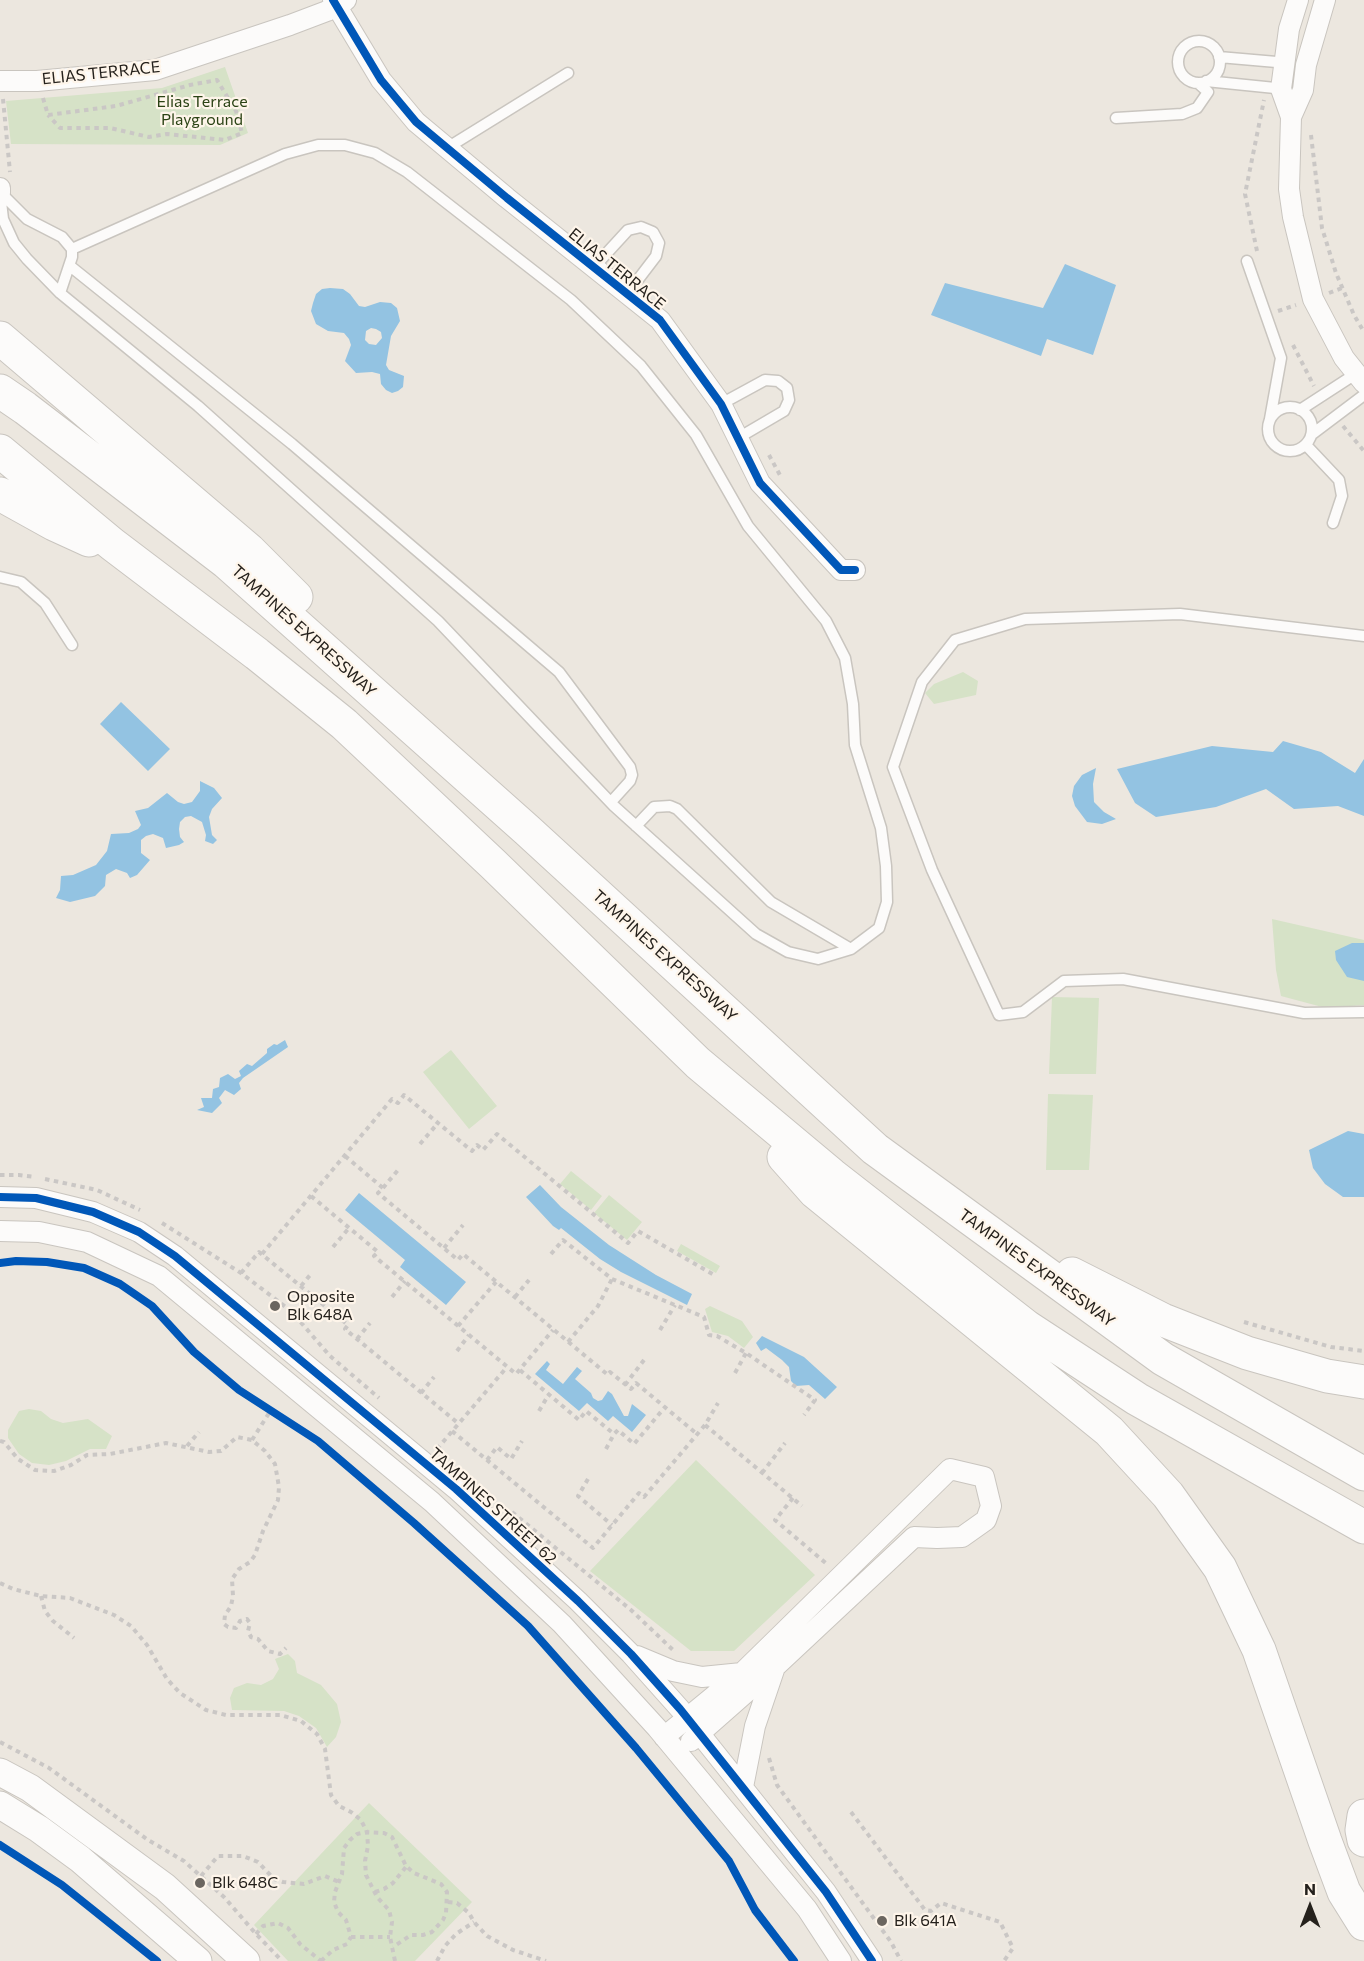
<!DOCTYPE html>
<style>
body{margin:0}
#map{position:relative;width:1364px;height:1961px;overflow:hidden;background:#ece7df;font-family:Commissioner,sans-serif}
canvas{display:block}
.north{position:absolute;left:1280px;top:1877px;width:60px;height:60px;-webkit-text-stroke:4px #fef5ea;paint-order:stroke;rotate:0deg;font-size:16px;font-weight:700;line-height:24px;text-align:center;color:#25211c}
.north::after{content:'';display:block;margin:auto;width:21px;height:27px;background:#25211c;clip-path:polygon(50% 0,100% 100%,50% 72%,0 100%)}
</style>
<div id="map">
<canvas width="1364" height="1961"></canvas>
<div class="north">N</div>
</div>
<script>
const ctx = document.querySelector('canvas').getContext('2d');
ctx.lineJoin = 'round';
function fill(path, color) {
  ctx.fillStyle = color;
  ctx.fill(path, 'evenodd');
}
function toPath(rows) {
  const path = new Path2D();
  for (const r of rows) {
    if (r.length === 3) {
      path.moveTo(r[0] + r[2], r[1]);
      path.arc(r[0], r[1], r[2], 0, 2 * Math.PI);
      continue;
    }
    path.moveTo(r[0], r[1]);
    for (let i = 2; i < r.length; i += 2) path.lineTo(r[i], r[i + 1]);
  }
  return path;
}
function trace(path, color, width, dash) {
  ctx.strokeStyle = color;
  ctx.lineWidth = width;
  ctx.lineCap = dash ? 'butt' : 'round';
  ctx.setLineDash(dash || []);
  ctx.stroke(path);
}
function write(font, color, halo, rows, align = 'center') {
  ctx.font = font + ' Commissioner,sans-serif';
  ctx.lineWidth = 4.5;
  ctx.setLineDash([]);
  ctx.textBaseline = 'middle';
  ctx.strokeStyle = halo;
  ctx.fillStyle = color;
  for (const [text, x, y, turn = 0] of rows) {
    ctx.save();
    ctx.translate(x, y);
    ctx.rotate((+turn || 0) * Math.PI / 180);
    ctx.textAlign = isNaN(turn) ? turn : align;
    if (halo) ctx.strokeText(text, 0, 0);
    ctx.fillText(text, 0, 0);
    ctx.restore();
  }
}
fill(toPath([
 [225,67,248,133,220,145,11,144,6,101,162,88],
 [963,672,978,681,976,695,934,704,925,693,934,684],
 [1272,919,1364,940,1364,1005,1326,1008,1281,996,1276,970],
 [1052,997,1099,998,1096,1074,1049,1074],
 [451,1050,497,1106,469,1129,423,1072],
 [1048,1094,1093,1095,1089,1170,1046,1170],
 [571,1171,602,1196,591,1210,560,1184],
 [609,1195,642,1222,627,1240,594,1213],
 [681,1244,720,1266,716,1273,677,1251],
 [710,1306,742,1321,753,1337,744,1348,728,1336,712,1332,705,1309],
 [29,1409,41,1411,51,1419,63,1423,88,1419,112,1436,106,1449,90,1449,66,1461,49,1465,32,1463,19,1454,8,1438,8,1430,19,1411],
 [696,1460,815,1575,734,1651,691,1651,590,1571],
 [288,1654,295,1661,297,1673,321,1685,337,1704,341,1722,336,1737,327,1747,316,1728,299,1716,284,1711,232,1710,230,1698,234,1688,247,1683,261,1685,273,1679,279,1669,275,1659],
 [369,1803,472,1902,415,1961,288,1961,254,1925]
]), '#d6e2c7');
fill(toPath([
 [1065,264,1116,285,1093,355,1047,339,1041,356,931,315,945,283,1043,308],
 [330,288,343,289,350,294,359,306,365,307,380,302,391,303,397,308,400,321,391,336,386,365,389,370,404,376,403,387,398,391,392,393,386,390,381,384,380,374,372,372,356,373,345,361,351,345,349,339,344,333,328,331,316,324,311,311,313,303,316,294,322,289],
 [371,328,376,329,381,332,382,338,376,345,369,344,365,340,366,331],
 [121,702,170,749,148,771,100,724],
 [1283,741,1321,752,1355,773,1364,759,1364,816,1338,806,1294,809,1266,789,1216,807,1156,817,1135,803,1117,769,1212,746,1273,752],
 [1096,768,1093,784,1094,802,1104,812,1116,819,1102,824,1087,822,1075,806,1072,796,1074,786,1082,775],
 [200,781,214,788,222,798,212,809,209,817,212,835,217,840,213,844,205,841,206,835,202,822,191,816,185,817,180,822,179,829,180,837,184,842,179,845,166,848,163,838,153,834,146,836,141,840,141,853,150,860,137,875,130,878,127,873,116,869,106,875,105,886,95,896,70,902,56,898,60,890,61,876,73,875,96,865,107,851,111,834,129,833,138,829,141,825,135,811,148,808,167,793,178,802,184,804,192,802,200,791],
 [1352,943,1364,943,1364,981,1347,977,1336,960,1335,951],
 [285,1040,288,1047,243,1078,239,1083,241,1089,234,1095,225,1090,219,1098,222,1103,212,1113,197,1110,204,1107,201,1098,212,1098,213,1089,219,1087,220,1078,228,1074,235,1079,241,1076,239,1071,247,1064,252,1066,267,1053,267,1049,274,1044,277,1045],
 [1348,1131,1364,1134,1364,1197,1343,1197,1325,1184,1313,1168,1309,1150],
 [540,1185,561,1207,609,1245,656,1275,692,1294,687,1305,621,1272,600,1259,561,1228,559,1230,553,1226,526,1197],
 [359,1193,466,1282,446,1305,400,1267,405,1260,345,1210],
 [762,1336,804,1357,837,1387,825,1399,809,1385,796,1386,791,1381,789,1367,782,1360,766,1348,761,1351,756,1343],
 [547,1361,550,1364,546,1370,563,1384,577,1367,582,1371,575,1379,591,1393,593,1398,598,1401,602,1400,608,1391,612,1394,624,1416,628,1416,632,1404,646,1415,632,1432,613,1416,608,1421,587,1403,579,1411,535,1374]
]), '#93c3e2');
const lane = toPath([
 [1199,62,21],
 [1219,57,1288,63],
 [1206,81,1285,89],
 [1116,118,1182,114,1197,108,1208,92,1198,83],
 [447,148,568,73],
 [0,193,3,219,14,243,27,259,60,293,198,406,438,621,614,806,756,934,788,952,818,959,851,949,879,928,887,902,886,866,881,828,855,745,853,704,845,658,826,621,748,526,696,435,641,366,571,300,407,172,375,153,345,145,318,145,285,154,72,249],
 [1,193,27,219,62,237,72,249,72,257,60,293],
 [1247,261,1281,358,1270,419],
 [70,266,292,444,559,672,630,767,632,775,630,781,611,802],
 [594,267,628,230,641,227,653,232,659,243,656,256,627,294],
 [721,404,765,380,778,381,787,388,789,400,784,411,738,438],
 [1290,429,22],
 [1300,410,1357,373],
 [1311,435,1364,395],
 [1306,445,1339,480,1342,496,1333,523],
 [0,577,21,582,45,603,72,645],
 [1364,636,1180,614,1025,619,955,640,922,682,893,767,932,870,999,1015,1023,1012,1064,981,1123,979,1304,1013,1364,1012],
 [636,826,654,807,670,806,677,809,771,902,851,949]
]);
const street = toPath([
 [333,0,381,80,416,122,507,198,660,320,721,404,760,483,841,570,855,570],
 [1325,0,1306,65,1303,90,1291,117,1289,189,1293,217,1313,299,1344,358,1364,383],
 [0,81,37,81,155,70,290,25,327,11,346,0],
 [1291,117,1281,89,1289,29,1298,0],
 [0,188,0,193],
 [0,1197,36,1198,93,1212,139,1232,175,1256,456,1489,578,1601,631,1654,680,1709,826,1892,872,1961],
 [0,1231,39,1232,87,1242,159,1276,432,1502,562,1624,657,1728,807,1909,841,1961],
 [637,1656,673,1671,702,1677,742,1673],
 [664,1737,742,1673,950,1469,984,1477,991,1506,986,1520,962,1537,937,1538,914,1537,775,1667,691,1741],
 [743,1787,755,1726,774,1670]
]);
const secondary = toPath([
 [0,1772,30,1788,165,1887,246,1961],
 [0,1805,39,1829,80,1859,198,1961]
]);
const highway = toPath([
 [0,338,249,550,296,597],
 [0,391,25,408,226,562,527,830,875,1149,1163,1359,1364,1474],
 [0,451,112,544,257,654,344,724,493,864,698,1063,832,1175,1027,1327,1137,1399,1364,1527],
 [0,494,54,524,89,540],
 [784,1157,815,1192,1109,1431,1168,1495,1220,1568,1259,1650,1325,1841,1344,1892,1364,1924],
 [1072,1274,1163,1320,1247,1353,1327,1376,1364,1382],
 [1364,1816,1362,1830,1364,1840]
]);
trace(lane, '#c9c5bf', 13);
trace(street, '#c9c5bf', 22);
trace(secondary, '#c9c5bf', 29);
trace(highway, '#c9c5bf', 35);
trace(toPath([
 [43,98,48,115,116,106,190,85,217,80,236,111,242,133,225,140,167,134,149,137,110,128,60,128,48,115],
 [3,99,10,172],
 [1311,135,1322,228,1336,273,1354,315,1364,332],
 [1257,251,1245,194,1264,100],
 [1329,293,1342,288],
 [1278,311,1296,305],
 [1293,345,1314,386],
 [1343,426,1364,451],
 [769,455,781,477],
 [420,1144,438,1123],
 [345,1156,383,1188,378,1193,458,1260,463,1254,608,1375,610,1372,631,1389,636,1383,697,1434],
 [0,1175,19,1175,35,1177],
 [45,1179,97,1190,140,1210],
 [383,1188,398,1170],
 [311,1196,378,1252,374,1256,516,1374,553,1330],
 [162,1223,241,1273,291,1311,330,1356,379,1398],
 [333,1247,349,1228],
 [444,1248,463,1225],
 [262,1254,392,1099,398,1103,404,1095,472,1151,477,1145,483,1150,497,1134,628,1243,638,1231,716,1276],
 [551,1254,563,1240,612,1279,704,1317,709,1335,717,1336,746,1353,815,1400,804,1415],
 [241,1273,259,1252,348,1325,345,1329,459,1424],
 [301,1286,311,1274],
 [392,1297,405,1281],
 [515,1297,529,1280],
 [1244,1322,1331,1347,1364,1351],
 [458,1326,496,1282],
 [660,1330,675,1305],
 [357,1339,370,1323],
 [568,1342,598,1306,612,1279],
 [457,1351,469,1335],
 [520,1370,579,1420,586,1411,614,1434,618,1430,634,1444,665,1407],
 [735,1373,746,1353],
 [625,1385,644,1360],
 [421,1393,434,1377],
 [539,1411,549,1394],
 [705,1425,802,1506],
 [452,1431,593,1548,639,1493,644,1497,705,1425,718,1403],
 [252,1440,271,1410],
 [0,1441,4,1442,18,1459,35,1470,54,1471,71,1465,87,1455,110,1454,166,1443,209,1452,221,1451,237,1437,252,1440,265,1451,275,1464,279,1487,278,1500,263,1531,255,1555,250,1562,239,1569,232,1579,233,1596,231,1606,225,1615,224,1624,228,1627,236,1628,240,1621,247,1619,250,1623,248,1631,251,1637,258,1639,268,1651,280,1654,286,1648],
 [187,1446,199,1432],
 [437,1449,507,1367],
 [606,1449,614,1434],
 [487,1460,497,1447,511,1459,522,1441],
 [762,1473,785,1443],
 [588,1479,578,1496,612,1525],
 [793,1498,775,1520,828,1565],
 [512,1512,631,1610,673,1650],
 [0,1583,13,1589,41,1596,70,1598,114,1615,131,1626,147,1645,167,1679,180,1693,206,1710,226,1715,280,1715,301,1721,317,1734,325,1749,331,1795,339,1806,351,1812,361,1820,367,1832,368,1846,365,1861,366,1875,377,1897,389,1910,392,1922,390,1937,395,1961],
 [41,1596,45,1611,53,1621,74,1638],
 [0,1742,49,1768,148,1840,184,1861,224,1897,256,1934,282,1961],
 [769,1758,777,1785,891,1942,901,1961],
 [851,1812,925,1910,931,1911,941,1903,1000,1922,1013,1948,1004,1961],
 [201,1876,218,1856,243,1856,258,1862,274,1879,283,1882,304,1884,325,1876,339,1882],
 [375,1892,384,1889,393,1883,406,1867],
 [448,1902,457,1903,469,1913,474,1922,487,1936,513,1950,546,1961],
 [256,1934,263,1926,278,1923,288,1928,300,1944,321,1961],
 [351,1937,390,1937],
 [321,1961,333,1950,347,1944,351,1937,346,1920,338,1912,334,1902,335,1892,342,1874,344,1848,350,1840,357,1834,367,1832,384,1833,392,1837,406,1866,414,1873,441,1884,447,1892,446,1913,443,1920,432,1932,423,1935,411,1935,393,1947],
 [437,1961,445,1946,456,1934,474,1922]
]), '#cac7c5', 4, [4.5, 4.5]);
trace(lane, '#fcfbfa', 10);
trace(street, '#fcfbfa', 20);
trace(secondary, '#fcfbfa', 27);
trace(highway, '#fcfbfa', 33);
trace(toPath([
 [333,0,381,80,416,122,507,198,660,320,721,404,760,483,841,570,855,570],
 [0,1197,36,1198,93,1212,139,1232,175,1256,456,1489,578,1601,631,1654,680,1709,826,1892,872,1961],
 [0,1263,16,1261,47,1262,84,1268,120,1284,152,1306,194,1352,239,1390,318,1441,414,1523,528,1626,636,1748,729,1861,755,1910,794,1961],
 [0,1845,62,1885,157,1961]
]), '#0057b8', 8);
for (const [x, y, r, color] of [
 [275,1306,6,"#6b6660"],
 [200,1883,6,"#6b6660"],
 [882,1921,6,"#6b6660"]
]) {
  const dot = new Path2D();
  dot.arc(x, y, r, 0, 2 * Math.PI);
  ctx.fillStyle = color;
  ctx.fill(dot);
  trace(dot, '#fef5ea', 2);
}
write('16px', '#25211c', '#fef5ea', [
 ["ELIAS TERRACE",101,73,-6],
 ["ELIAS TERRACE",617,269,39],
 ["TAMPINES EXPRESSWAY",304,631,42],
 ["TAMPINES EXPRESSWAY",665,956,42],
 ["TAMPINES EXPRESSWAY",1037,1268,36],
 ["TAMPINES STREET 62",493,1506,42]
]);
write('16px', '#2b4315', '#fef5ea', [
 ["Elias Terrace",202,102],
 ["Playground",202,120]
]);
write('16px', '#25211c', '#fef5ea', [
 ["Opposite",287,1297],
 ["Blk 648A",287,1315],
 ["Blk 648C",212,1883],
 ["Blk 641A",894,1921]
], 'left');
</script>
